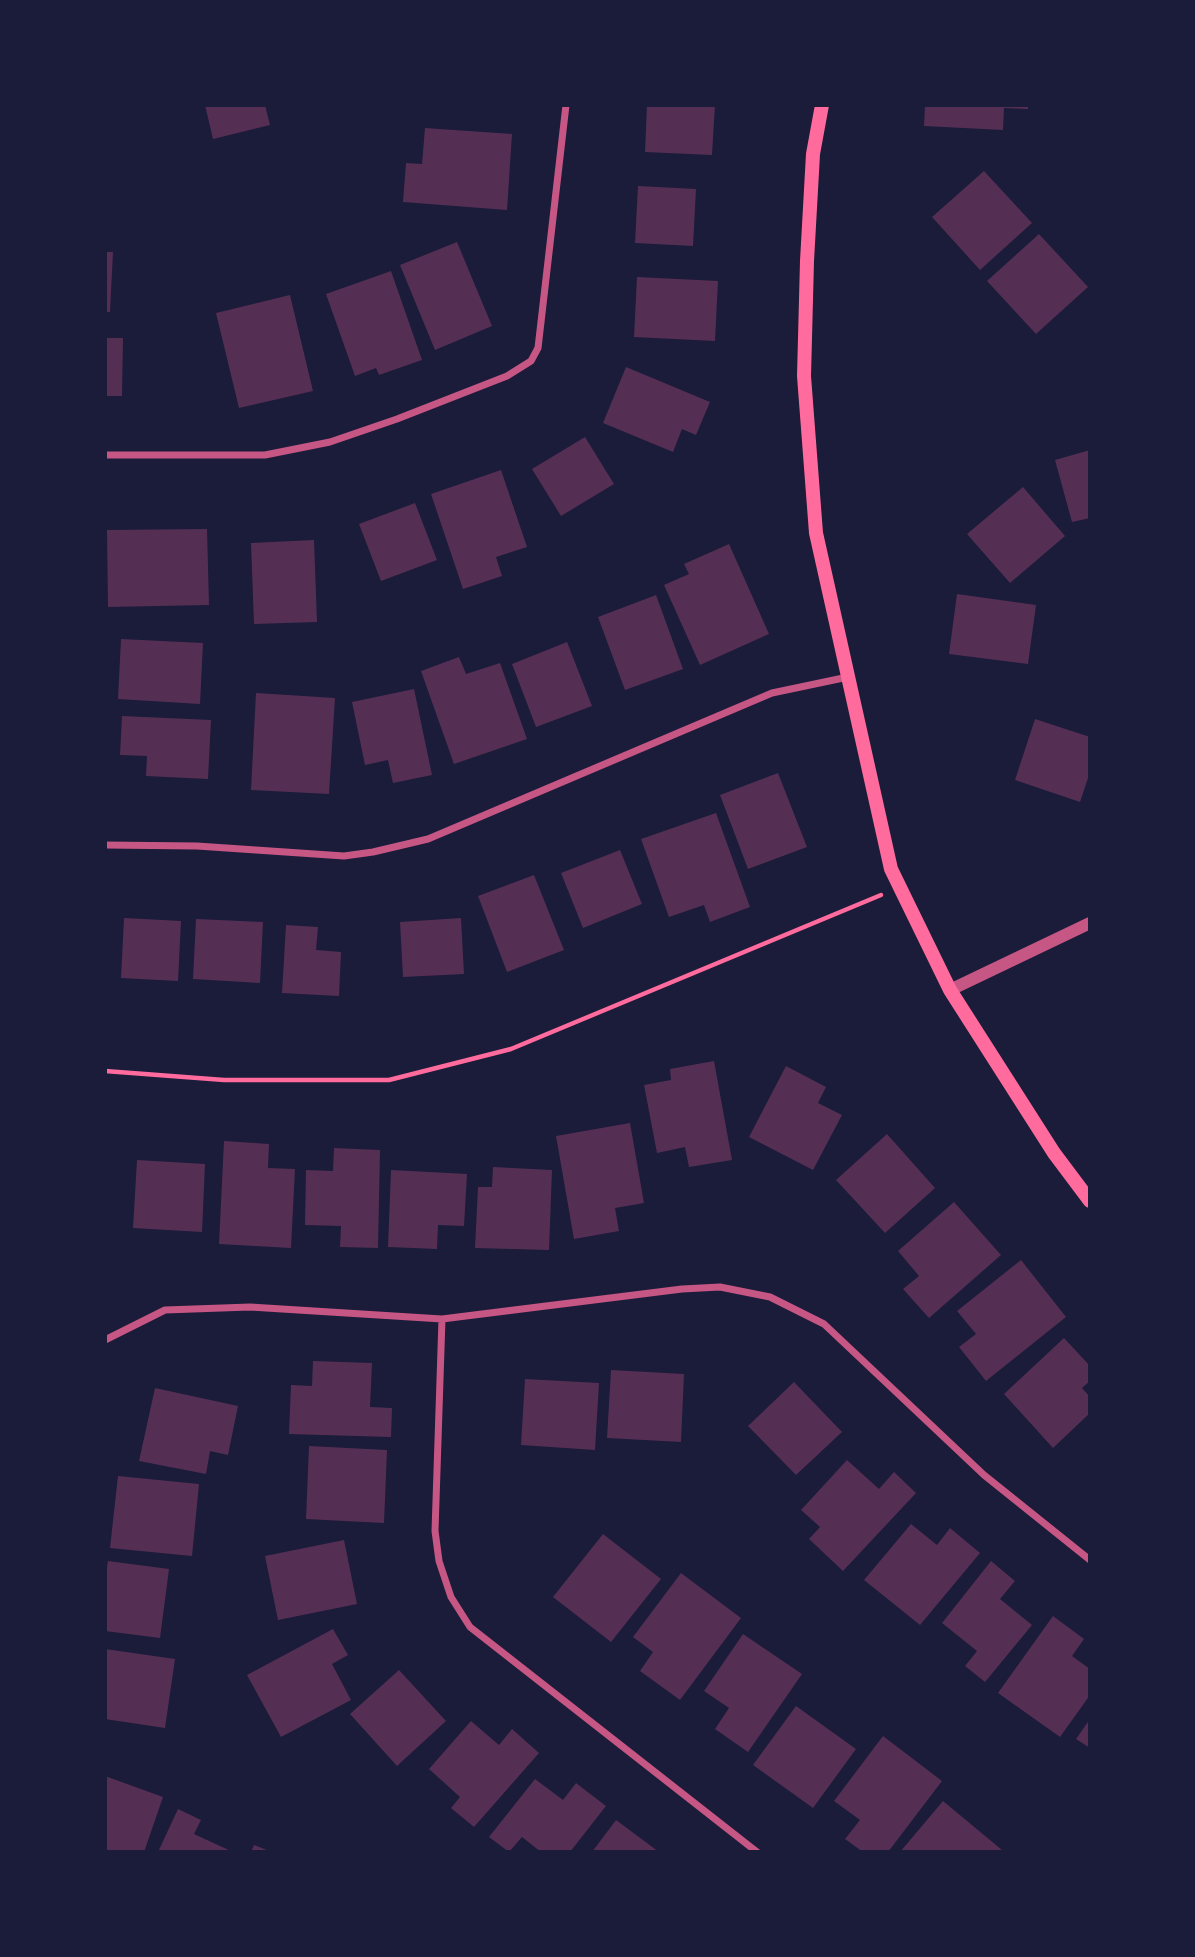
<!DOCTYPE html>
<style>
body{margin:0}
#map{position:relative;width:1195px;height:1957px;overflow:hidden;background:#1b1b3a;font-family:Bitter,serif}
canvas{display:block}
.frame{position:absolute;inset:0;border:107px solid #1b1b3a;pointer-events:none}
</style>
<div id="map">
<canvas width="1195" height="1957"></canvas>
<div class="frame"></div>
</div>
<script>
const ctx = document.querySelector('canvas').getContext('2d');
ctx.lineJoin = 'round';
function fill(path, color) {
  ctx.fillStyle = color;
  ctx.fill(path, 'evenodd');
}
function toPath(rows) {
  const path = new Path2D();
  for (const r of rows) {
    path.moveTo(r[0], r[1]);
    for (let i = 2; i < r.length; i += 2) path.lineTo(r[i], r[i + 1]);
  }
  return path;
}
function trace(path, color, width, dash) {
  ctx.strokeStyle = color;
  ctx.lineWidth = width;
  ctx.lineCap = dash ? 'butt' : 'round';
  ctx.setLineDash(dash || []);
  ctx.stroke(path);
}
fill(toPath([
 [205,105,265,105,270,125,213,139],
 [647,105,715,105,712,155,645,152],
 [925,105,1028,105,1028,109,1004,108,1003,130,924,126],
 [425,128,512,134,507,210,403,202,406,163,422,164],
 [984,171,1032,223,980,270,932,217],
 [638,186,696,189,693,246,635,243],
 [1039,234,1088,287,1036,334,987,281],
 [457,242,492,326,435,350,400,265],
 [105,252,113,252,110,312,105,312],
 [391,271,422,360,379,375,376,368,355,376,326,294],
 [637,277,718,281,715,341,634,337],
 [290,295,313,391,239,408,216,313],
 [105,338,123,338,122,396,105,396],
 [626,367,710,402,696,435,682,429,673,452,603,423],
 [585,437,614,484,561,516,532,469],
 [1090,450,1090,518,1072,522,1055,460],
 [501,470,527,547,496,557,502,576,463,589,431,494],
 [1023,487,1065,536,1010,583,967,534],
 [415,503,437,560,381,581,359,524],
 [207,529,209,605,108,607,107,530],
 [314,540,317,622,254,624,251,543],
 [729,544,769,634,700,665,664,585,689,574,684,564],
 [957,594,1036,605,1028,664,949,654],
 [656,595,683,669,625,690,598,617],
 [121,639,203,643,200,704,118,699],
 [567,642,592,706,536,727,512,664],
 [459,657,466,674,500,663,527,739,454,764,421,671],
 [414,689,432,775,393,783,388,760,365,765,352,702],
 [256,693,335,698,329,794,251,790],
 [122,716,211,720,208,779,146,776,147,756,120,755],
 [1035,719,1090,737,1090,772,1080,802,1015,780],
 [778,773,807,847,748,869,720,795],
 [716,813,750,907,710,922,704,905,669,917,641,839],
 [620,850,642,904,583,928,561,873],
 [534,875,564,950,507,972,478,896],
 [124,918,181,921,178,981,121,978],
 [461,918,464,974,403,977,400,922],
 [196,919,263,922,260,983,193,979],
 [286,925,318,927,316,950,341,952,339,996,282,993],
 [714,1061,732,1160,689,1167,685,1147,657,1153,644,1085,671,1080,670,1069],
 [786,1066,826,1087,818,1103,842,1115,813,1170,749,1137],
 [630,1123,644,1203,615,1208,619,1231,574,1239,556,1136],
 [887,1134,935,1188,885,1233,836,1180],
 [224,1141,269,1144,268,1168,295,1169,291,1248,219,1244],
 [334,1148,380,1150,378,1248,340,1247,341,1226,305,1225,306,1170,333,1171],
 [137,1160,205,1164,202,1232,133,1228],
 [493,1167,552,1170,549,1250,475,1248,478,1187,492,1187],
 [391,1170,467,1174,464,1226,438,1225,437,1249,388,1247],
 [954,1202,1001,1255,929,1318,903,1289,919,1276,898,1251],
 [1021,1260,1066,1317,986,1381,959,1347,976,1334,957,1311],
 [1064,1338,1090,1366,1090,1381,1082,1388,1090,1397,1090,1413,1053,1448,1004,1394],
 [313,1361,372,1363,370,1407,392,1408,391,1437,289,1434,291,1385,312,1386],
 [611,1370,684,1374,681,1442,607,1438],
 [525,1379,599,1383,595,1450,521,1445],
 [794,1382,842,1432,796,1475,748,1426],
 [155,1388,238,1406,228,1455,210,1451,206,1474,139,1461],
 [309,1446,387,1450,384,1523,306,1519],
 [847,1460,879,1489,894,1472,916,1493,843,1571,809,1539,820,1527,801,1510],
 [118,1476,199,1484,192,1556,110,1548],
 [911,1524,937,1545,950,1528,980,1553,920,1625,864,1580],
 [603,1534,661,1579,611,1642,553,1597],
 [344,1540,357,1604,278,1620,265,1556],
 [108,1561,169,1569,160,1638,105,1631,105,1579],
 [991,1561,1015,1581,1000,1599,1032,1625,985,1682,965,1666,977,1651,942,1623],
 [681,1573,741,1618,680,1700,640,1671,653,1652,633,1637],
 [1053,1616,1084,1639,1072,1656,1090,1669,1090,1695,1060,1737,998,1693],
 [333,1629,348,1655,332,1664,351,1700,281,1737,247,1675],
 [743,1634,802,1674,748,1752,715,1729,729,1708,704,1691],
 [105,1649,175,1659,165,1728,105,1719],
 [399,1670,446,1721,397,1766,350,1714],
 [796,1706,856,1749,813,1808,753,1765],
 [1090,1719,1090,1748,1076,1739],
 [471,1721,499,1745,512,1729,539,1753,474,1827,451,1808,460,1797,429,1769],
 [883,1736,942,1781,888,1852,863,1852,845,1839,860,1820,834,1801],
 [105,1776,163,1797,144,1852,105,1852],
 [535,1779,563,1800,576,1783,606,1806,570,1852,541,1852,522,1837,509,1852,489,1837],
 [943,1801,1002,1850,1000,1852,900,1852],
 [178,1809,201,1820,194,1834,233,1852,158,1852],
 [616,1820,659,1852,592,1852],
 [254,1845,272,1852,251,1852]
]), '#542f53');
trace(toPath([
 [105,1071,224,1080,389,1080,511,1049,881,895]
]), '#ff6b9d', 4.5);
trace(toPath([
 [105,455,265,455,330,442,397,419,507,376,531,361,538,348,566,105],
 [105,845,197,846,344,856,373,852,428,839,772,693,848,677],
 [442,1319,435,1531,439,1561,451,1597,470,1627,757,1852],
 [105,1340,165,1310,250,1307,442,1319,682,1289,720,1287,770,1297,824,1324,984,1475,1090,1560]
]), '#c65784', 7);
trace(toPath([
 [950,990,1090,923]
]), '#c65784', 12);
trace(toPath([
 [822,105,813,154,807,261,804,376,816,533,891,869,950,990,1054,1153,1090,1201]
]), '#ff6b9d', 14);
</script>
